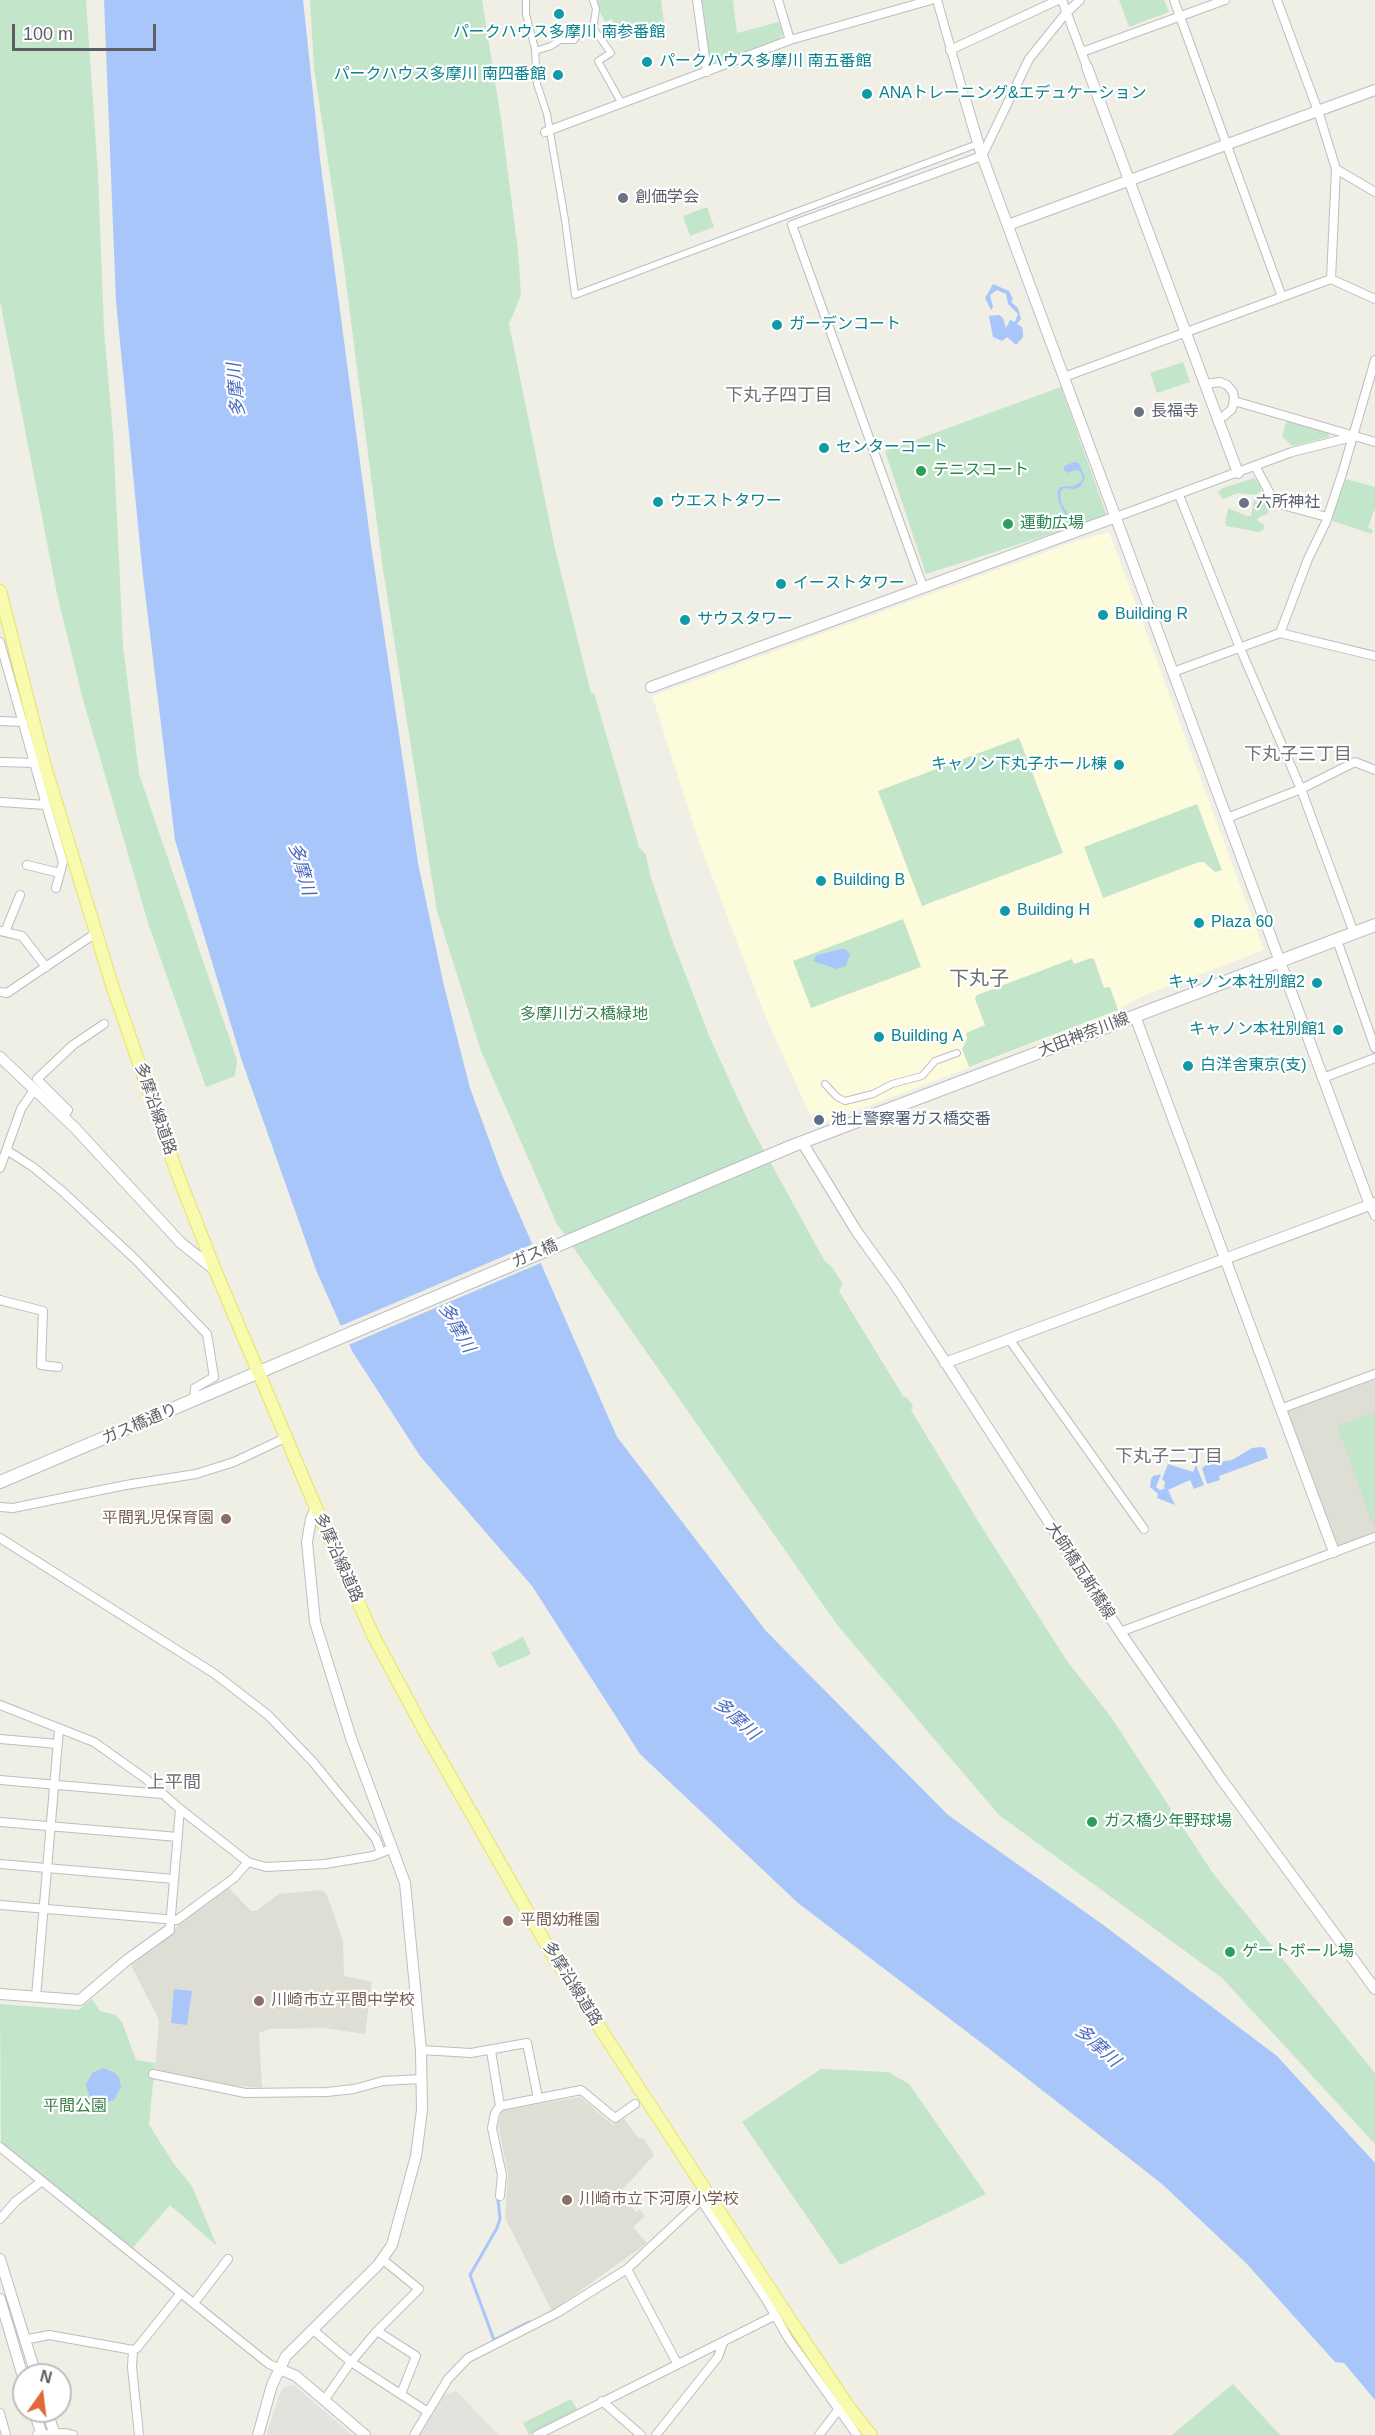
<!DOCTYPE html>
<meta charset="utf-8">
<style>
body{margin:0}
#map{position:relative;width:1375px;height:2435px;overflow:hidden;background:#efefe5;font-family:Arial,sans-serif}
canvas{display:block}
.north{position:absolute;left:12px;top:2363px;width:60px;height:60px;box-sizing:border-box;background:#fff;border:2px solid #bebfc1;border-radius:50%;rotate:14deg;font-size:16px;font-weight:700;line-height:24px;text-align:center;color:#5d5f65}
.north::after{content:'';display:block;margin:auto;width:21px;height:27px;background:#e16939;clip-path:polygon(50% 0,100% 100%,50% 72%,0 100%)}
.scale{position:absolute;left:12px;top:24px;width:144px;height:27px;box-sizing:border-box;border:3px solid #5d5f65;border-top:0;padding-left:8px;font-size:18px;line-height:21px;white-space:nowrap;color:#5d5f65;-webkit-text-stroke:4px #fff;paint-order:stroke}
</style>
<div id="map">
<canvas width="1375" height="2435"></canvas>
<div class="north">N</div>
<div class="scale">100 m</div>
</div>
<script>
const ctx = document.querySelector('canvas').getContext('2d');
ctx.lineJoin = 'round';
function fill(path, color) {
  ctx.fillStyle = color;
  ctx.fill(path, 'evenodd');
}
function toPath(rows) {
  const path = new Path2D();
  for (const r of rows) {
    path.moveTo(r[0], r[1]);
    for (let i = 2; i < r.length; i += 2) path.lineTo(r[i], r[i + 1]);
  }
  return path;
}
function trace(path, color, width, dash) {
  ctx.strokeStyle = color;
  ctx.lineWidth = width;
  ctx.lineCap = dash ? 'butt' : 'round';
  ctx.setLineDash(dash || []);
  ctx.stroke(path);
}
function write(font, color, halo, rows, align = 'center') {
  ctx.font = font + ' Arial,"Noto Sans JP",sans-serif';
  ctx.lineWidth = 4.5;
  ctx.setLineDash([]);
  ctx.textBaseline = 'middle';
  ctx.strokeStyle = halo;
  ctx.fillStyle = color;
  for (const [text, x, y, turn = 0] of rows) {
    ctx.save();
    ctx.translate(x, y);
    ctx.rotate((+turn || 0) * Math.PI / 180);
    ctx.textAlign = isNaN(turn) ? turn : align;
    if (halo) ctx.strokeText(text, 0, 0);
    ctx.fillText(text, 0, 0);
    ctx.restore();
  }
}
fill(toPath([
 [1109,532,1264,950,1140,997,1113,1013,826,1122,822,1111,810,1115,764,1013,699,842,652,696,1076,541]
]), '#fcfcdd');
fill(toPath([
 [294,2385,352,2435,266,2435,282,2388],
 [456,2391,499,2435,420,2435,444,2395]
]), '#e3e2dd');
fill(toPath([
 [1375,1378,1375,1532,1338,1546,1287,1411],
 [229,1888,251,1911,256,1911,279,1894,321,1890,326,1893,343,1940,344,1976,372,1982,365,2034,324,2028,269,2029,259,2033,262,2088,225,2085,155,2070,159,2020,131,1965,169,1937,180,1922],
 [580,2097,613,2125,624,2118,638,2138,643,2138,654,2155,621,2191,636,2213,639,2209,645,2216,633,2227,647,2243,552,2311,505,2218,508,2174,498,2125,502,2110]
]), '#dfded4');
fill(toPath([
 [0,0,86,0,98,174,104,330,113,434,123,646,139,774,237,1060,235,1076,206,1087,149,926,82,696,57,594,0,301],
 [310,0,482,0,501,119,518,251,521,295,509,324,555,549,591,693,594,693,639,847,646,855,650,875,671,937,710,1038,750,1125,824,1260,832,1267,843,1284,839,1291,903,1396,907,1398,913,1406,911,1410,981,1526,1067,1661,1111,1717,1212,1872,1375,2073,1375,2144,1222,1978,999,1815,838,1626,557,1224,481,1051,437,911,383,570,344,267,314,68],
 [598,0,661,0,664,23,636,39,633,34,630,36,626,34,614,36,610,29,613,21,611,19,606,22,604,20,599,10],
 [701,0,733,0,737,33,779,22,783,34,779,40,716,63,709,59],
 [1119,0,1164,0,1169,12,1129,27],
 [707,207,714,227,690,236,683,216],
 [1183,362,1190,382,1157,393,1150,373],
 [1061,387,1107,516,926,574,885,451],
 [1287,420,1329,431,1329,437,1292,446,1282,436],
 [1254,478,1261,485,1261,491,1256,495,1238,493,1223,499,1218,492,1223,488],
 [1346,479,1375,487,1375,508,1368,528,1373,530,1372,534,1330,520],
 [1258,497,1264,499,1270,510,1267,514,1258,518,1257,520,1264,525,1264,529,1259,532,1226,526,1225,523,1228,508,1247,516,1251,516,1254,499],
 [1019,738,1063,853,922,906,878,791],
 [1197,804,1222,870,1215,872,1204,862,1199,862,1103,898,1084,847],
 [903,919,921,967,811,1008,793,961],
 [1091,958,1094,959,1104,988,1110,987,1118,1010,969,1067,962,1049,967,1039,966,1033,985,1025,975,999,977,995,1072,959,1074,964],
 [1375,1412,1375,1524,1373,1525,1337,1426],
 [523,1637,531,1654,499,1668,491,1653],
 [92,1999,100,2011,116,2015,122,2022,136,2060,155,2063,149,2125,174,2164,192,2186,217,2246,170,2205,130,2251,1,2145,0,2004,78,2010],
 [821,2069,888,2072,909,2084,986,2194,840,2265,742,2122],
 [1233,2384,1280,2435,1172,2435],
 [571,2399,578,2411,529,2435,523,2423]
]), '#c3e5ca');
fill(toPath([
 [104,0,303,0,320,159,371,545,418,863,444,986,470,1088,502,1175,617,1437,766,1631,948,1815,1102,1924,1277,2056,1375,2163,1375,2400,1344,2363,1335,2362,1246,2263,1162,2184,992,2051,798,1903,640,1754,532,1586,420,1456,352,1351,316,1270,242,1061,175,840,143,576,116,301],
 [993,284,1009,291,1013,299,1011,302,1018,308,1021,319,1017,324,1022,327,1023,332,1023,337,1016,345,1007,337,1002,341,993,337,989,316,999,315,1003,318,1006,328,1010,320,1015,322,1018,314,1008,304,1006,294,997,290,990,295,993,307,991,310,985,298],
 [1074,462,1079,463,1085,478,1080,487,1074,489,1064,488,1060,492,1061,503,1070,517,1067,518,1059,503,1057,493,1060,487,1073,486,1081,482,1083,478,1080,471,1075,470,1067,473,1064,470,1064,466],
 [841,949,845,949,850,954,846,966,836,969,813,961,817,955],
 [1262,1447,1265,1448,1268,1458,1219,1476,1220,1480,1207,1484,1202,1468,1207,1464,1232,1460,1252,1448],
 [1168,1464,1193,1472,1196,1465,1204,1485,1194,1489,1190,1480,1168,1490,1175,1505,1157,1498,1158,1494,1150,1487,1151,1479,1153,1476,1161,1474,1156,1487,1160,1490,1164,1489,1165,1482,1162,1479],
 [174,1989,192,1991,187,2025,171,2023],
 [103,2068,115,2073,119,2077,121,2087,114,2100,100,2104,89,2096,86,2084,92,2073]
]), '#a9c6fb');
fill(toPath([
 [535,1243,543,1262,346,1346,338,1327]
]), '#efefe5');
trace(toPath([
 [498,2200,500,2219,497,2228,470,2275,494,2340,529,2322]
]), '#a9c6fb', 3);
const pedestrian = toPath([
 [526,0,526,14,535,49,537,84,547,114,565,220,575,295,972,146],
 [593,0,596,9,593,28,611,53,598,61,622,104],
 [535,51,551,46,560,40,574,40,580,32,593,28],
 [825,1084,837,1097,845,1101,873,1094,892,1084,922,1076,935,1061,957,1053]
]);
const minor = toPath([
 [697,0,707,72],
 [778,0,790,40],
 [937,0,965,99],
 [1062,0,1087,67],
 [1174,0,1282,297],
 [1277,0,1318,111,1336,169,1375,192],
 [950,50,1058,0],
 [1082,52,1225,0],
 [545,132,790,40,931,0],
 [1331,279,1336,169],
 [1064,377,1331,279,1375,299],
 [1205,384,1220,382,1227,385,1233,392,1234,399,1232,409,1224,416,1217,418],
 [1234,401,1375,442],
 [1255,466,1275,503,1327,517],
 [1179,495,1240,648,1301,789,1354,933],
 [1116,517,1292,452,1352,437],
 [923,587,792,225,982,156,1029,59,1066,13,1080,0],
 [1280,633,1308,559,1326,522,1342,474,1375,360],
 [0,642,46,805,0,802],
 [1173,672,1280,633,1375,656],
 [0,721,23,722],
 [0,762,37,763],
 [46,805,63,862,56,888],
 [1227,818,1301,789,1355,762,1375,770],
 [27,865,60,873],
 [0,931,22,936,46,967],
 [5,932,20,895],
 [1337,940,1375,1048],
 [0,992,7,993,96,933],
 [1323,1078,1375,1058],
 [64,1117,68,1110,37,1079,73,1045,104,1024],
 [8,1151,33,1167,62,1191,135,1259,207,1334,214,1377,195,1388,194,1401],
 [0,1168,21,1109,34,1090],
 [1370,1205,1375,1216],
 [0,1300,43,1311,41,1365,58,1367],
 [1009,1339,1144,1529],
 [1280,1409,1375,1374],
 [0,1507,13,1508,126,1485,196,1474,234,1462,287,1437],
 [0,1538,215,1674,268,1715,313,1762,376,1839,381,1853],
 [1120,1632,1375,1537],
 [0,1705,94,1742,146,1779,180,1809,248,1862,266,1867,325,1864,373,1856,393,1848],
 [0,1739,58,1744],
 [0,1780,162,1794],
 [0,1822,178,1837],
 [0,1864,174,1879],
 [0,1905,177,1920,234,1878,248,1862],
 [170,1927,180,1809],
 [36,1997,59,1729],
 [421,2050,471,2053,527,2043,538,2098],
 [491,2051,500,2106,495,2113,492,2128,502,2175,500,2196],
 [153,2074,245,2093,327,2092,354,2089,383,2081,422,2079],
 [500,2106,581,2090,615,2118,635,2104],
 [0,2147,244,2344,269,2364,280,2369],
 [0,2219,16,2201,42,2181],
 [627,2269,677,2363],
 [194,2303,228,2259],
 [312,2329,351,2362,428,2412],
 [377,2331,416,2356,401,2394],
 [24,2340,49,2335,133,2350,137,2348,181,2293],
 [133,2350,132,2367,139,2435],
 [325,2399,351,2362,377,2331,419,2289,382,2259],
 [602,2401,641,2435],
 [0,2413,6,2435],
 [37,2435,64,2433,73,2435],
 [414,2435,448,2379,468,2358,557,2313,627,2269,701,2200,767,2301,788,2338,857,2435],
 [537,2435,774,2316],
 [656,2435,718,2357,723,2343],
 [819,2435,839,2409]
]);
const tertiary = toPath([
 [1087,67,1238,473],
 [965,99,982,156,1370,1205],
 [1008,225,1375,90],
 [651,687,1116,517],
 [1135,1016,1334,1552],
 [0,1057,75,1128,181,1243,215,1270],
 [802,1142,857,1232,896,1286,1120,1632,1222,1780,1375,1989],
 [945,1363,1375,1203],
 [0,1994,80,2000,127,1960,169,1930],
 [0,2259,36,2375],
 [0,2299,24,2380],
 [280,2369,296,2376,365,2435],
 [34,2411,42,2435],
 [47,2411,55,2435],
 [258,2435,272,2385,286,2356,378,2265,392,2245,416,2156,422,2110,421,2050,405,1883,351,1738,315,1622,307,1542,311,1519,316,1508]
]);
const secondary = toPath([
 [0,1482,792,1146,1375,925]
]);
const primary = toPath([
 [0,591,44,763,112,985,177,1173,215,1270,316,1508,374,1637,425,1732,553,1956,783,2309,850,2409,871,2435]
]);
trace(pedestrian, '#bdbdc3', 8);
trace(minor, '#bdbdc3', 10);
trace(tertiary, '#bdbdc3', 12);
trace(secondary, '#bbbcc2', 14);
trace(primary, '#ebe162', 14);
trace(pedestrian, '#fff', 6);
trace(minor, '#fff', 8);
trace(tertiary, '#fff', 10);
trace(secondary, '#fff', 12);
trace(primary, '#f8fbae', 12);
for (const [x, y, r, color] of [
 [559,14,6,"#0f9aa8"],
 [647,62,6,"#0f9aa8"],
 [558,75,6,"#0f9aa8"],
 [867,94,6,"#0f9aa8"],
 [623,198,6,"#6b7280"],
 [777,325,6,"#0f9aa8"],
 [1139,412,6,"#6b7280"],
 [824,448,6,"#0f9aa8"],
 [921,471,6,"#2e9e5b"],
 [658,502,6,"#0f9aa8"],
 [1244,503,6,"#6b7280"],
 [1008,524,6,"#2e9e5b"],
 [781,584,6,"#0f9aa8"],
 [1103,615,6,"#0f9aa8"],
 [685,620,6,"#0f9aa8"],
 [1119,765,6,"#0f9aa8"],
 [821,881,6,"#0f9aa8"],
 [1005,911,6,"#0f9aa8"],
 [1199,923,6,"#0f9aa8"],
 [1317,983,6,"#0f9aa8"],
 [1338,1030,6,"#0f9aa8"],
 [879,1037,6,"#0f9aa8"],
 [1188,1066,6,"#0f9aa8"],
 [819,1120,6,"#5c6f8a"],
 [226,1519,6,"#8d6e63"],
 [1092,1822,6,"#2e9e5b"],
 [508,1921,6,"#8d6e63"],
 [1230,1952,6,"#2e9e5b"],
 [259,2001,6,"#8d6e63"],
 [567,2200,6,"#8d6e63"]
]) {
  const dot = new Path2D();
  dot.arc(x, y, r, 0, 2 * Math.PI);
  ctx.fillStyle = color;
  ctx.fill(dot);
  trace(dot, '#fff', 2);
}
write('16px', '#0d838f', '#fff', [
 ["パークハウス多摩川 南参番館",559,33,"center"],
 ["パークハウス多摩川 南五番館",659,62],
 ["パークハウス多摩川 南四番館",546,75,"right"],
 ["ANAトレーニング&エデュケーション",879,94],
 ["ガーデンコート",789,325],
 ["センターコート",836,448],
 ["ウエストタワー",670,502],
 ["イーストタワー",793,584],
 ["Building R",1115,615],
 ["サウスタワー",697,620],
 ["キャノン下丸子ホール棟",1107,765,"right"],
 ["Building B",833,881],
 ["Building H",1017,911],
 ["Plaza 60",1211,923],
 ["キャノン本社別館2",1305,983,"right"],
 ["キャノン本社別館1",1326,1030,"right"],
 ["Building A",891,1037],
 ["白洋舎東京(支)",1200,1066]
], 'left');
write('16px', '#5b616d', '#fff', [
 ["創価学会",635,198],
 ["長福寺",1151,412],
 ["六所神社",1256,503]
], 'left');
write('16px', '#27864d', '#fff', [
 ["テニスコート",933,471],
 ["運動広場",1020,524],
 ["ガス橋少年野球場",1104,1822],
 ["ゲートボール場",1242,1952]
], 'left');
write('16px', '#38814b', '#fff', [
 ["多摩川ガス橋緑地",584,1015],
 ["平間公園",75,2107]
]);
write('16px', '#5d5f65', '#fff', [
 ["大田神奈川線",1084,1035,-21],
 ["多摩沿線道路",155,1109,71],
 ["ガス橋",535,1254,-23],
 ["ガス橋通り",140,1424,-23],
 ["多摩沿線道路",338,1558,66],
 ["大師橋瓦斯橋線",1080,1571,57],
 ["多摩沿線道路",572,1984,58]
]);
write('16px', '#4e5e75', '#fff', [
 ["池上警察署ガス橋交番",831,1120]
], 'left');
write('16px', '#785e54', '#fff', [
 ["平間乳児保育園",214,1519,"right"],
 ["平間幼稚園",520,1921],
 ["川崎市立平間中学校",271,2001],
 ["川崎市立下河原小学校",579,2200]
], 'left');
write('italic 18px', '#4c6cbe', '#fff', [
 ["多摩川",237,390,-95],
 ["多摩川",301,869,74],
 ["多摩川",456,1328,60],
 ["多摩川",736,1719,42],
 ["多摩川",1097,2046,42]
]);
write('18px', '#6e7177', '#fff', [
 ["下丸子四丁目",779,396],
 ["下丸子三丁目",1298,755],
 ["下丸子二丁目",1169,1457],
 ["上平間",174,1783]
]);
write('20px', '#6e7177', '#fff', [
 ["下丸子",979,979]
]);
</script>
